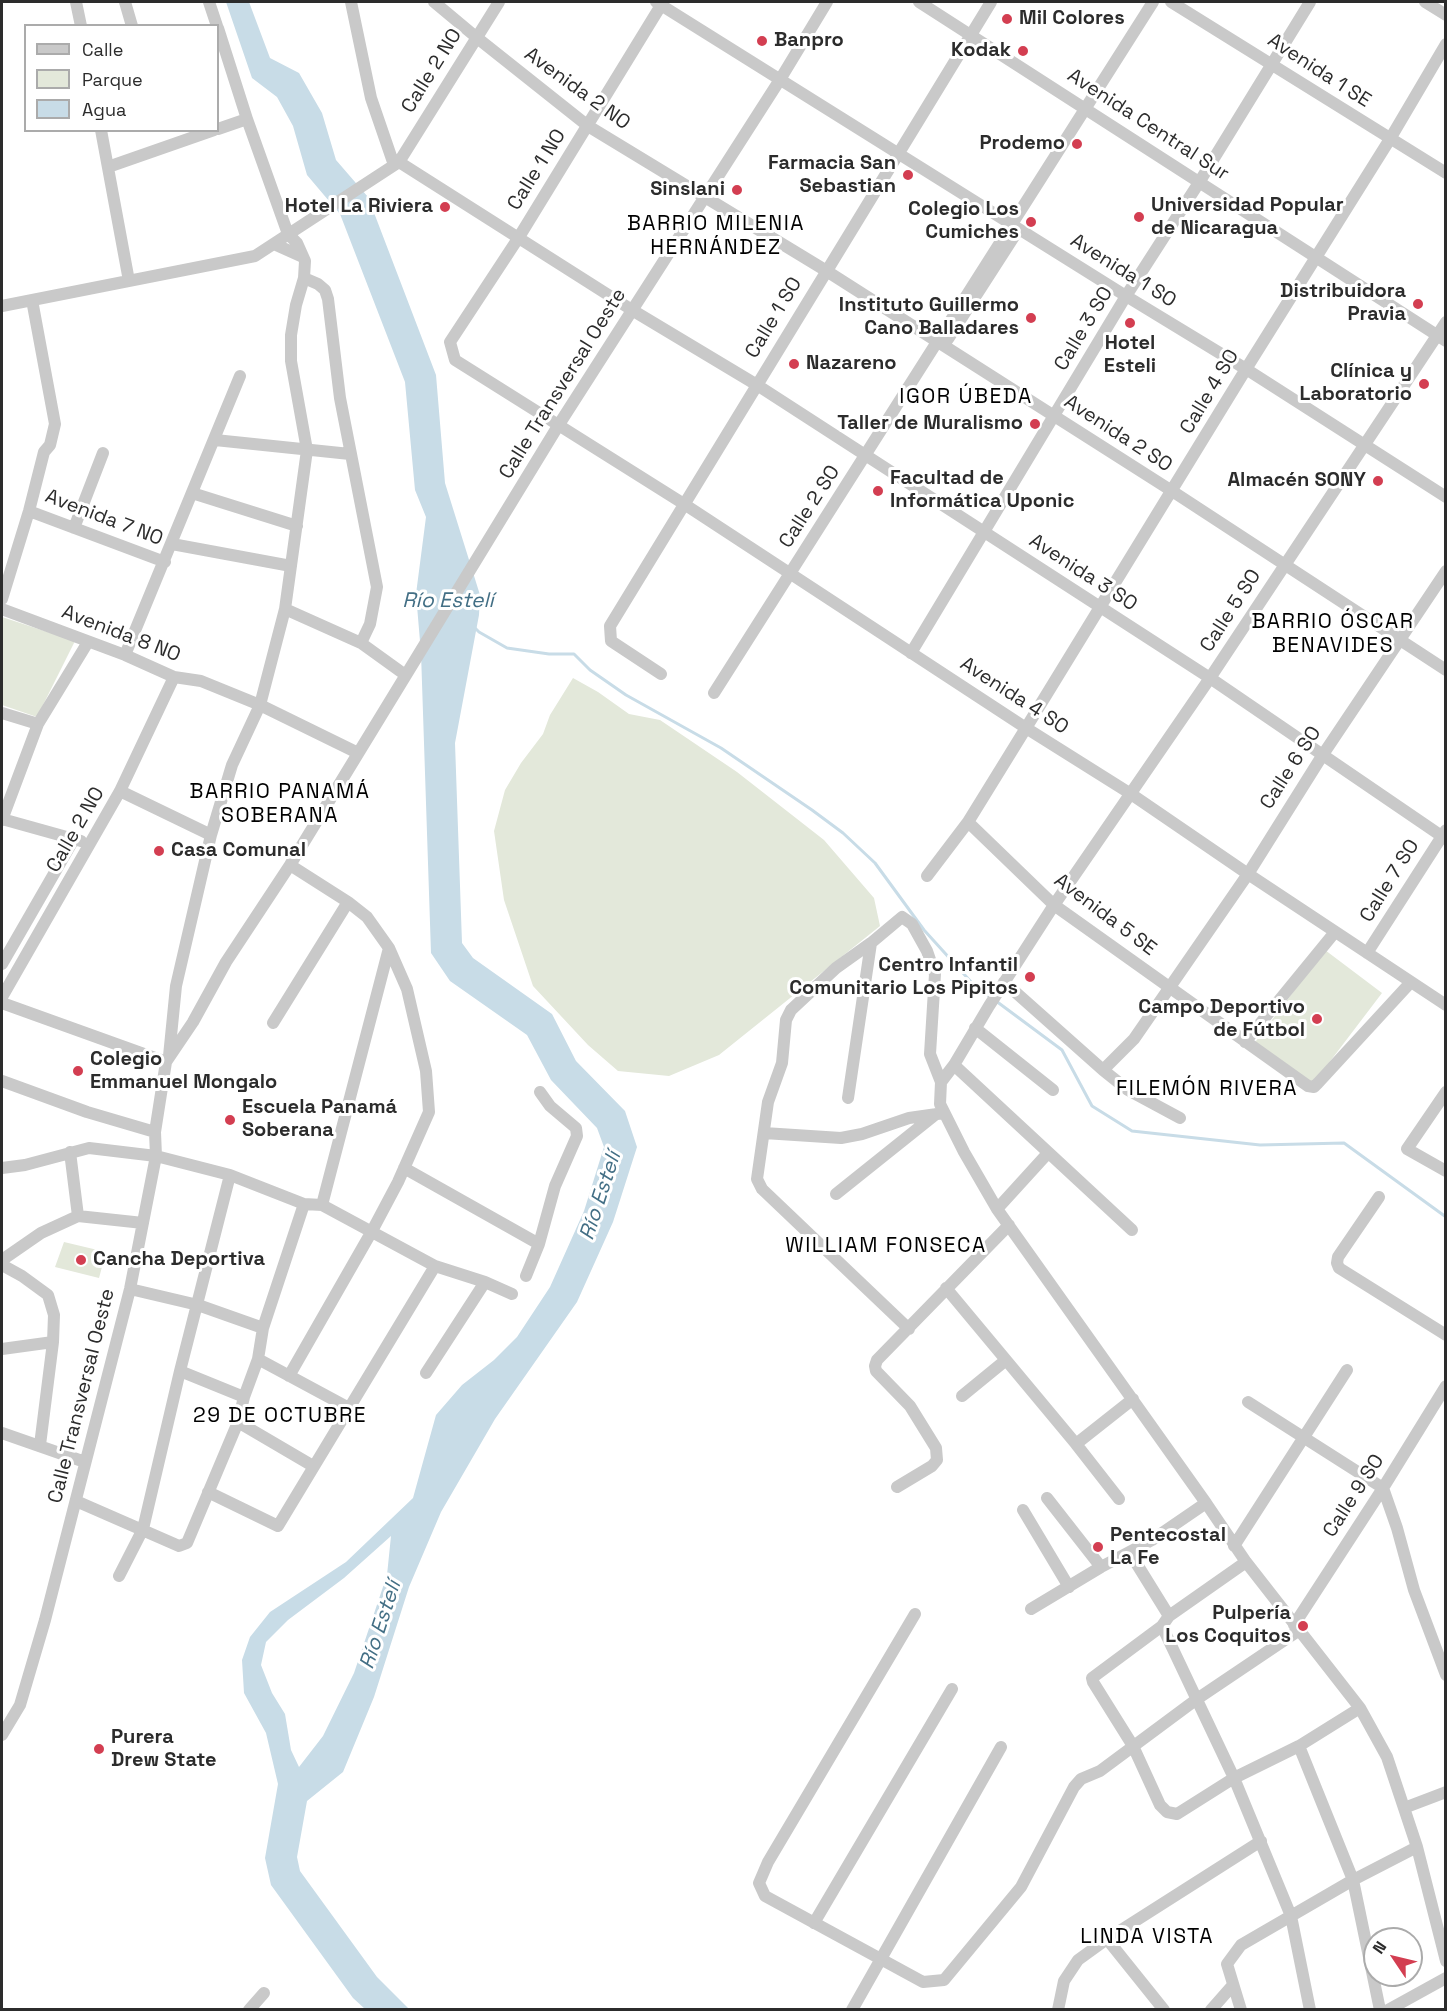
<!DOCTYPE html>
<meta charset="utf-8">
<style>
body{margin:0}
#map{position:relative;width:1447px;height:2011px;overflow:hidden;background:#fff;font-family:"Space Grotesk",sans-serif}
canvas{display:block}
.frame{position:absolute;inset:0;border:3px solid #2c2c2c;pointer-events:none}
.legend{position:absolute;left:24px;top:24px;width:195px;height:108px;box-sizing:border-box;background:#fff;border:2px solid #ababab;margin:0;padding:8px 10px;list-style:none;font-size:18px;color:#2c2c2c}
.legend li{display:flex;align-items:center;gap:12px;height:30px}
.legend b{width:30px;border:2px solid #ababab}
.north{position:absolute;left:1363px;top:1927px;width:60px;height:60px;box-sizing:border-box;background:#fff;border:2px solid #ababab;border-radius:50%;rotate:305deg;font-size:16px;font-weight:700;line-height:24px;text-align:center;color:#2c2c2c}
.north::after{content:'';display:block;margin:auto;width:21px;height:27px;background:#d33e51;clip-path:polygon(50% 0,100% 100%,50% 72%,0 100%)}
</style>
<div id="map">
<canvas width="1447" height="2011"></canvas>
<div class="frame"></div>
<ul class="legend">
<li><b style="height:8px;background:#c9c9c9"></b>Calle</li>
<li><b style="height:16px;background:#e3e8da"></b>Parque</li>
<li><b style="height:16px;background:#c8dce7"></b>Agua</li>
</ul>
<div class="north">N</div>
</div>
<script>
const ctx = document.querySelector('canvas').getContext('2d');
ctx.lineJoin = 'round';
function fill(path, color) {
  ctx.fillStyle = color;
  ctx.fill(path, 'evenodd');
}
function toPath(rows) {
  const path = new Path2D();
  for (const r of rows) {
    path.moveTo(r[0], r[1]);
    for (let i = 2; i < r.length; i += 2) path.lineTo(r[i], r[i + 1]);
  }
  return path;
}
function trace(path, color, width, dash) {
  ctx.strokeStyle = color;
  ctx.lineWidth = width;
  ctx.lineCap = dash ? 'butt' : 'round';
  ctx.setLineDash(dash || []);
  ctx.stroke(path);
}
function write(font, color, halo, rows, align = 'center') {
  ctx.font = font + ' "Space Grotesk",sans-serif';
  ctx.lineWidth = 6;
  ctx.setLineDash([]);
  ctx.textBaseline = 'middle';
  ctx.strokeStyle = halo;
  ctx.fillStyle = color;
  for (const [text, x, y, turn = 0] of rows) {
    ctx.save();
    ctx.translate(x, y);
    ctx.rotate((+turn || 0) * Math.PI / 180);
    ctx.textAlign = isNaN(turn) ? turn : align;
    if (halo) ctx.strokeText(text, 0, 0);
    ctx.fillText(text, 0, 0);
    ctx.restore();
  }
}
fill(toPath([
 [2,617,75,641,37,717,2,705],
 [573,678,598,692,629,714,660,720,737,772,824,840,874,898,880,926,719,1055,669,1076,618,1071,588,1045,533,986,504,900,494,831,505,790,521,763,543,734,550,715],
 [1325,950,1382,993,1309,1089,1253,1045],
 [64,1242,106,1252,99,1278,55,1267]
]), '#e3e8da');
fill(toPath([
 [226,2,249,2,270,58,299,73,322,113,336,160,368,197,436,375,445,483,480,595,479,615,455,743,462,943,473,958,552,1014,576,1061,625,1111,637,1147,613,1222,577,1302,495,1419,441,1512,409,1587,374,1697,343,1772,307,1801,297,1857,300,1871,377,1977,409,2009,365,2009,353,1998,271,1885,265,1858,278,1784,266,1733,244,1693,242,1660,250,1637,270,1612,346,1562,413,1498,436,1415,462,1385,494,1360,517,1337,550,1287,584,1211,604,1147,597,1128,551,1080,527,1035,450,981,431,953,421,653,416,594,426,517,415,490,405,382,340,214,307,175,293,126,277,97,252,78],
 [391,1536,387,1575,354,1673,323,1736,299,1767,291,1750,285,1714,272,1693,261,1665,266,1642,288,1620,344,1578]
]), '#c8dce7');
trace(toPath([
 [475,628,479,632,507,648,549,654,574,654,590,670,626,695,721,748,812,810,843,833,875,863,924,930,972,983,990,997],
 [996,1001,1062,1050,1092,1106,1132,1131,1260,1145,1344,1143,1446,1217]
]), '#c8dce7', 3);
trace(toPath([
 [76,2,81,26],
 [125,2,132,26],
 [209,2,217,26],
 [351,2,371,98,394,165],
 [434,2,476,37,588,126,825,270,1172,491,1446,670],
 [656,2,1126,296,1246,369,1446,497],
 [663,2,519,237,450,342,455,360,684,504,1026,728,1131,794,1248,874,1446,1005],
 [919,2,1446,341],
 [1171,2,1446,173],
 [1425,2,1446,15],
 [218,129,247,119],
 [101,130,129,281],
 [399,162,632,310,757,385,1210,678,1446,839],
 [108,167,214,130],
 [274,244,303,257],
 [304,278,318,284,325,290,328,299,340,398,377,587,370,624,361,643],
 [2,306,255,256,399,162,499,2],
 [938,343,948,339,1015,235,1013,224],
 [215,440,350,454],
 [192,493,297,526],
 [29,511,165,562],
 [74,528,103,453],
 [172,544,291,566],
 [2,599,29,511,44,452,50,445,55,424,32,300],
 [2,609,125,655,174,677,201,681,260,705,358,753],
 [285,609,361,643,404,674],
 [911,653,1126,296,1200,181,1310,2],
 [125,655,240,376],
 [661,674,611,641,610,626,991,2],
 [714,693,1153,2],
 [2,713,38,724],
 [120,791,211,835],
 [2,819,81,841],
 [2,820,38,724,88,642],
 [968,822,1054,905,1308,1086,1314,1087,1318,1083,1411,982],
 [927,876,968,822,1026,728,1246,369,1390,139,1446,44],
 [871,943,836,968,791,1010,786,1020,782,1063,768,1102,757,1179,762,1189,909,1329],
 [1367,953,1446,830],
 [2,964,74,839],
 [1004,982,1103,1070,1128,1090,1180,1118],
 [2,997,120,791,174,677],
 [2,1003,166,1062],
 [273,1023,348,902],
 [975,1028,1053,1090],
 [1245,1042,1335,932],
 [169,1056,176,986,211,835,232,765,260,705,285,609,307,450,291,361,291,335,296,305,304,278,305,261,297,243,288,234,247,119,218,28],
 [954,1065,1132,1230],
 [1103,1070,1134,1039,1248,874,1322,756,1446,571],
 [2,1081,87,1112,155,1132],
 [941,1082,954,1065,989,1006,1054,905,1210,678,1446,322],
 [1446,1092,1407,1149,1446,1171],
 [848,1098,871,943,902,917,912,924,927,951,935,974,930,1054,941,1082,940,1104,964,1152,997,1209,1206,1503,1246,1562,1360,1708,1387,1757,1417,1847,1446,1961],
 [764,1133,841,1138,862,1134,909,1118,944,1113],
 [70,1152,78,1216],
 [2,1168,25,1165,89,1148,156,1156,230,1175,304,1204,322,1205,435,1266,485,1282,512,1294],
 [404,1168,539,1244],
 [836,1194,936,1114],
 [1379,1197,1338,1257,1337,1263,1339,1268,1446,1335],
 [322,1205,389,948],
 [997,1209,1048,1153],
 [2,1260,41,1233,78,1216,143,1223],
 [2,1265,22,1276,48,1295,54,1315,53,1342,40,1445],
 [526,1276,539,1244,555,1186,577,1136,576,1128,550,1106,540,1092],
 [946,1288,1076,1444,1119,1499],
 [130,1289,198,1305,263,1328],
 [2,1349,53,1342],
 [258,1359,349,1408],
 [180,1371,244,1397],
 [426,1373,485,1282],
 [289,1376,372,1231,398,1182,429,1112,426,1071,407,989,389,948,367,917,348,902,290,865],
 [962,1396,1006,1360],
 [1248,1402,1383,1488,1397,1528,1414,1590,1446,1675],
 [238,1422,313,1466],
 [2,1433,85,1462],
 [1076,1444,1133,1399],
 [897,1487,932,1466,937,1460,936,1448,910,1406,876,1371,875,1366,877,1360,1009,1225],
 [208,1492,278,1526,435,1266],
 [1047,1498,1101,1567],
 [76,1501,179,1546,187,1543,238,1422,244,1397,258,1359,263,1328,304,1204],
 [1023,1510,1069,1587],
 [1234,1546,1347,1370],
 [1130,1553,1169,1616],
 [1246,1562,1169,1616,1162,1626,1092,1678,1093,1682,1133,1746,1160,1805,1167,1812,1177,1814,1234,1778,1299,1746,1360,1708],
 [119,1576,143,1529,180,1371,230,1175],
 [1031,1609,1101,1567,1152,1540,1206,1503],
 [915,1614,768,1862,759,1883,765,1896,923,1982,944,1980,1021,1887,1074,1787,1081,1779,1100,1771,1197,1699,1298,1631],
 [1294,1625,1383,1488,1446,1386],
 [1162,1626,1234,1778,1291,1916,1310,2010],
 [2,1735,20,1705,45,1620,130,1289,156,1156,155,1132,166,1062,193,1022,226,962,290,865,558,426,781,78,827,2],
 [1299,1746,1353,1880,1380,2010],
 [1404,1808,1446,1792],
 [814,1923,952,1689],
 [1107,1939,1164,2010],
 [249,2010,264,1993],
 [852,2010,1001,1747],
 [1058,2010,1064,1981,1078,1960,1107,1939,1261,1841],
 [1211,2010,1233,1985],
 [1241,2010,1227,1964,1241,1945,1353,1880,1417,1847],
 [1388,2010,1446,1978]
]), '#c9c9c9', 12);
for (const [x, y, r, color] of [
 [1007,19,6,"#d33e51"],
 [762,41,6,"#d33e51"],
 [1023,51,6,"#d33e51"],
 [1077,144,6,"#d33e51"],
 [908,175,6,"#d33e51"],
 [737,190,6,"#d33e51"],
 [445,207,6,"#d33e51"],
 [1139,217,6,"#d33e51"],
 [1031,222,6,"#d33e51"],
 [1418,304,6,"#d33e51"],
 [1031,318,6,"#d33e51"],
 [1130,323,6,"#d33e51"],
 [794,364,6,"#d33e51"],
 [1424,384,6,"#d33e51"],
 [1035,424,6,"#d33e51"],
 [1378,481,6,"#d33e51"],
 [878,491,6,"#d33e51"],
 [159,851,6,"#d33e51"],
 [1030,977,6,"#d33e51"],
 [1317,1019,6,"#d33e51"],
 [78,1071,6,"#d33e51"],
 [230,1120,6,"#d33e51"],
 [81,1260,6,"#d33e51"],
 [1098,1547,6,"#d33e51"],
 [1303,1626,6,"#d33e51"],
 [99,1749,6,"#d33e51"]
]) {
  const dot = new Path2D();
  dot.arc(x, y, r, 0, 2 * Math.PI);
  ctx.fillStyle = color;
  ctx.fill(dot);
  trace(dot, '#fff', 2);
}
write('bold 20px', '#2c2c2c', '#fff', [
 ["Mil Colores",1019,19,"left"],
 ["Banpro",774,41,"left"],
 ["Kodak",1011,51],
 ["Prodemo",1065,144],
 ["Farmacia San",896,164],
 ["Sebastian",896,187],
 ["Sinslani",725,190],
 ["Universidad Popular",1151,206,"left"],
 ["de Nicaragua",1151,229,"left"],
 ["Hotel La Riviera",433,207],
 ["Colegio Los",1019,210],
 ["Cumiches",1019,233],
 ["Distribuidora",1406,292],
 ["Pravia",1406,315],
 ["Instituto Guillermo",1019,306],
 ["Cano Balladares",1019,329],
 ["Hotel",1130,344,"center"],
 ["Esteli",1130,367,"center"],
 ["Nazareno",806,364,"left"],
 ["Clínica y",1412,372],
 ["Laboratorio",1412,395],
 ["Taller de Muralismo",1023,424],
 ["Facultad de",890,479,"left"],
 ["Informática Uponic",890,502,"left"],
 ["Almacén SONY",1366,481],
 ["Casa Comunal",171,851,"left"],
 ["Centro Infantil",1018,966],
 ["Comunitario Los Pipitos",1018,989],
 ["Campo Deportivo",1305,1008],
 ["de Fútbol",1305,1031],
 ["Colegio",90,1060,"left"],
 ["Emmanuel Mongalo",90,1083,"left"],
 ["Escuela Panamá",242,1108,"left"],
 ["Soberana",242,1131,"left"],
 ["Cancha Deportiva",93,1260,"left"],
 ["Pentecostal",1110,1536,"left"],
 ["La Fe",1110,1559,"left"],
 ["Pulpería",1291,1614],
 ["Los Coquitos",1291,1637],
 ["Purera",111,1738,"left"],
 ["Drew State",111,1761,"left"]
], 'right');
write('20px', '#2c2c2c', '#fff', [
 ["Calle 2 NO",432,71,-58],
 ["Avenida 1 SE",1319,71,33],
 ["Avenida 2 NO",577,89,36],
 ["Avenida Central Sur",1148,125,33],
 ["Calle 1 NO",537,170,-58],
 ["Avenida 1 SO",1123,271,32],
 ["Calle 1 SO",774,318,-59],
 ["Calle 3 SO",1084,329,-59],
 ["Calle Transversal Oeste",563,384,-58],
 ["Calle 4 SO",1210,392,-59],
 ["Avenida 2 SO",1118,434,33],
 ["Calle 2 SO",810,507,-57],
 ["Avenida 7 NO",104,518,21],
 ["Avenida 3 SO",1083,573,33],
 ["Calle 5 SO",1231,611,-57],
 ["Avenida 8 NO",121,634,21],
 ["Avenida 4 SO",1014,696,33],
 ["Calle 6 SO",1291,768,-57],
 ["Calle 2 NO",76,830,-60],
 ["Calle 7 SO",1390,881,-58],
 ["Avenida 5 SE",1105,915,37],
 ["Calle Transversal Oeste",82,1396,-76],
 ["Calle 9 SO",1354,1496,-57]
]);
ctx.letterSpacing = '1.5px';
write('21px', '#000', '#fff', [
 ["BARRIO MILENIA",716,224],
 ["HERNÁNDEZ",716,248],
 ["IGOR ÚBEDA",966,397],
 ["BARRIO ÓSCAR",1333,622],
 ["BENAVIDES",1333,646],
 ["BARRIO PANAMÁ",280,792],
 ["SOBERANA",280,816],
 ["FILEMÓN RIVERA",1207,1089],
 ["WILLIAM FONSECA",886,1246],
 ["29 DE OCTUBRE",280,1416],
 ["LINDA VISTA",1147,1937]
]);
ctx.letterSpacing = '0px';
write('italic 21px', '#436f85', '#fff', [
 ["Río Estelí",448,601],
 ["Río Estelí",601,1196,-72],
 ["Río Estelí",381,1625,-72]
]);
</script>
